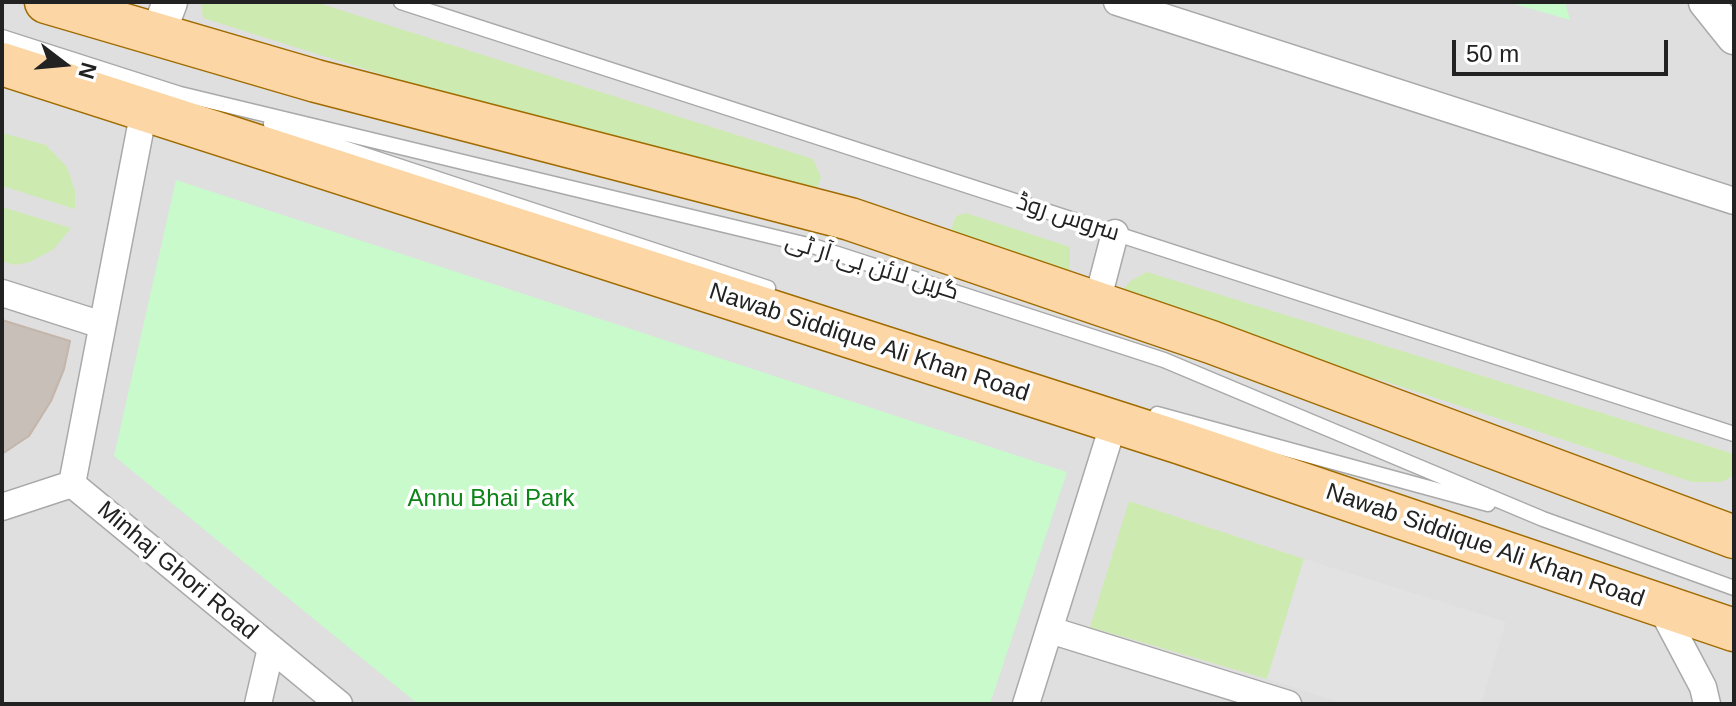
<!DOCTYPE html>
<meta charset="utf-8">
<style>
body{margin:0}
#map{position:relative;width:1736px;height:706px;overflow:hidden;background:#f2efe9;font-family:Helvetica,sans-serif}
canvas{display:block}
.frame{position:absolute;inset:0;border:4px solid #222;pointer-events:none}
.north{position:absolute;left:24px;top:24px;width:80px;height:80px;-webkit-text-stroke:6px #fff;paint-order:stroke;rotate:106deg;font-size:22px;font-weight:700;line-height:32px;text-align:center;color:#222}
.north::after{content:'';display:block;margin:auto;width:28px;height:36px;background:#222;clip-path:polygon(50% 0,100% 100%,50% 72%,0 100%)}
.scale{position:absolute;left:1452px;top:40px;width:216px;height:36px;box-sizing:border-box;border:4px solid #222;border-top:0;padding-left:10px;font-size:24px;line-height:28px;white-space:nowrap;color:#222;-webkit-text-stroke:6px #fff;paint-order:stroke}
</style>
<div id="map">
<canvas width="1736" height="706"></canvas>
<div class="frame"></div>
<div class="north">N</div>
<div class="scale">50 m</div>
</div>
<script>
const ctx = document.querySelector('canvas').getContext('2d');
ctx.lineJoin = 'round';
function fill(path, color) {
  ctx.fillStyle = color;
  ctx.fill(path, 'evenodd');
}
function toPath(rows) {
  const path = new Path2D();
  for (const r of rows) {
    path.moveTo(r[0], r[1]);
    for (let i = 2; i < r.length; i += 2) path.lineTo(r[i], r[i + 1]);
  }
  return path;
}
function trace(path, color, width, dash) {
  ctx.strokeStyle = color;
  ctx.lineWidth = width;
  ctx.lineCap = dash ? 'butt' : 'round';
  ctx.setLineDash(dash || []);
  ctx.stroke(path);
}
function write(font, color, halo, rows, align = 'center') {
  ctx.font = font + ' Helvetica,Cairo,sans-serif';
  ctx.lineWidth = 7;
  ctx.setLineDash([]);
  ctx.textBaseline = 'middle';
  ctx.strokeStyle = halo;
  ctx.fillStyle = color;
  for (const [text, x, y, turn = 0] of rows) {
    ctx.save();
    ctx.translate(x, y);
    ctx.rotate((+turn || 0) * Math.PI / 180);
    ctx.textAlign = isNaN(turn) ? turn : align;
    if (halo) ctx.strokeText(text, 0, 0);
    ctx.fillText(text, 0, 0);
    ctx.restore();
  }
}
fill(toPath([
 [2,2,1734,2,1734,704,2,704]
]), '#e0dfdf');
fill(toPath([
 [201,2,315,2,813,159,821,177,814,199,799,206,203,18],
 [2,133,46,145,67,167,75,191,75,209,2,186],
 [2,207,71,228,54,249,30,262,15,265,2,261],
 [966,213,1070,247,1070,276,942,256,956,216],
 [1147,272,1734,454,1734,475,1722,482,1692,482,1378,379,1322,374,1118,294,1132,280],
 [1129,501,1304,559,1267,679,1090,627]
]), '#cdebb0');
fill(toPath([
 [1508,2,1565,2,1570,20],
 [176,180,1067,472,990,704,418,704,114,456]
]), '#c8facc');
fill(toPath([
 [1304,559,1506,622,1481,704,1346,704,1267,679]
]), '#e2e2e2');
const building = toPath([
 [2,320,70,341,64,369,51,401,29,436,2,454,2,320]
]);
fill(building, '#c7bfb8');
trace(building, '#c4b6ab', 2);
const service = toPath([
 [401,2,1734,434],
 [2,37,183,95],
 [176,93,816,247,1164,360,1543,519,1734,588],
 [271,124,768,288],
 [1157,414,1488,504]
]);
const minor = toPath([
 [1117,2,1734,201],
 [2,293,102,325],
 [1097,302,1115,233],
 [72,484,144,110],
 [72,484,339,704],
 [2,507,72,484],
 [1660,606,1703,687,1707,704],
 [1050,630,1288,704],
 [258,704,271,648],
 [1026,704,1114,422]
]);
const tertiary = toPath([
 [1706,2,1734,37],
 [158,34,170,2]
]);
const primary = toPath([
 [46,2,316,81,850,219,1211,342,1734,537],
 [2,64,1181,443,1734,630]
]);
trace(service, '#a9a9a9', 17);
trace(minor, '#a9a9a9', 29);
trace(tertiary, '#a9a9a9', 37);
trace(primary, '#a06b00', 45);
trace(service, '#fff', 14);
trace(minor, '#fff', 26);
trace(tertiary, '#fff', 34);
trace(primary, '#fcd6a4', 42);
write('24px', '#222', '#fff', [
 ["سروس روڈ",1068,218,18],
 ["گرین لائن بی آر ٹی",872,267,17],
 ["Nawab Siddique Ali Khan Road",869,343,18],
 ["Nawab Siddique Ali Khan Road",1485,546,19],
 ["Minhaj Ghori Road",177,571,40]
]);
write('24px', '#0c8416', '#fff', [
 ["Annu Bhai Park",491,499]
]);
</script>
